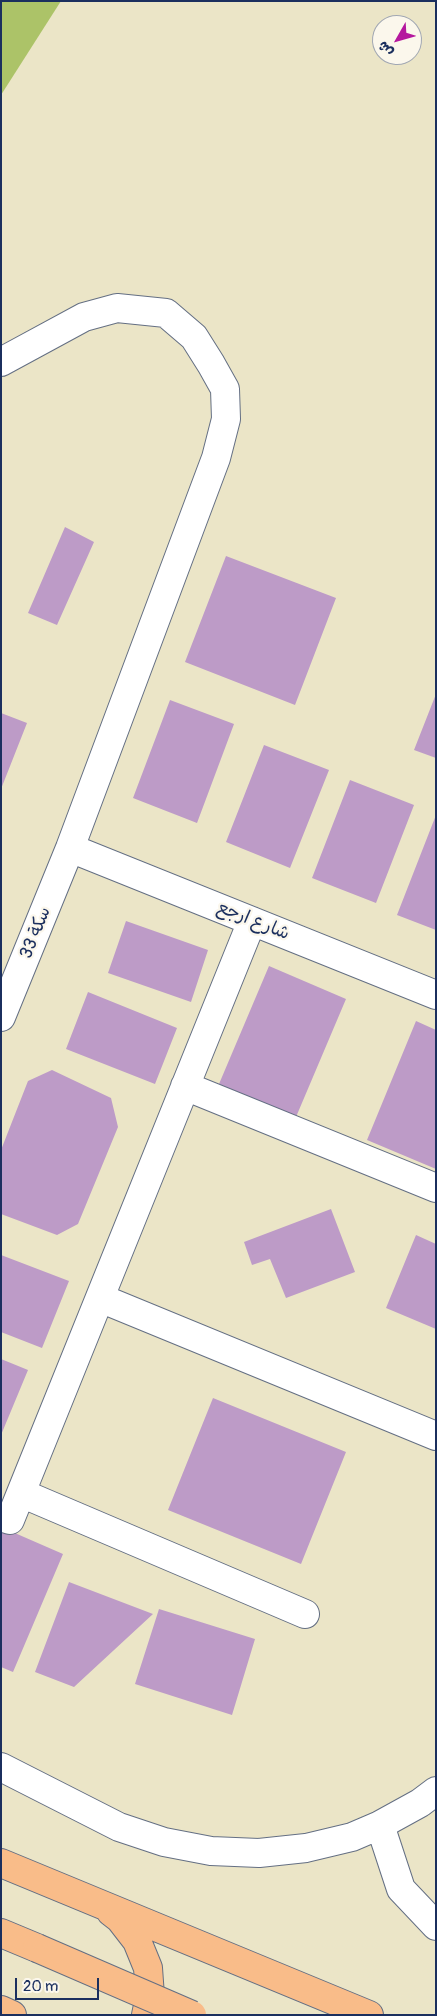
<!DOCTYPE html>
<meta charset="utf-8">
<style>
body{margin:0}
#map{position:relative;width:437px;height:2016px;overflow:hidden;background:#ebe5c7;font-family:Pangolin,"Playpen Sans Arabic",sans-serif}
canvas{display:block}
.frame{position:absolute;inset:0;border:2px solid #1b2f5e;pointer-events:none}
.north{position:absolute;left:372px;top:15px;width:50px;height:50px;box-sizing:border-box;background:#fbf7ec;border:1px solid #a1a7b3;border-radius:50%;rotate:232deg;font-size:14px;font-weight:700;line-height:20px;text-align:center;color:#1b2f5e}
.north::after{content:'';display:block;margin:auto;width:18px;height:22px;background:#b5179e;clip-path:polygon(50% 0,100% 100%,50% 72%,0 100%)}
.scale{position:absolute;left:15px;top:1978px;width:84px;height:22px;box-sizing:border-box;border:2px solid #1b2f5e;border-top:0;padding-left:6px;font-size:15px;line-height:18px;white-space:nowrap;color:#1b2f5e;-webkit-text-stroke:4px #fbf7ec;paint-order:stroke}
</style>
<div id="map">
<canvas width="437" height="2016"></canvas>
<div class="frame"></div>
<div class="north">ش</div>
<div class="scale">20 m</div>
</div>
<script>
const ctx = document.querySelector('canvas').getContext('2d');
ctx.lineJoin = 'round';
function fill(path, color) {
  ctx.fillStyle = color;
  ctx.fill(path, 'evenodd');
}
function toPath(rows) {
  const path = new Path2D();
  for (const r of rows) {
    path.moveTo(r[0], r[1]);
    for (let i = 2; i < r.length; i += 2) path.lineTo(r[i], r[i + 1]);
  }
  return path;
}
function trace(path, color, width, dash) {
  ctx.strokeStyle = color;
  ctx.lineWidth = width;
  ctx.lineCap = dash ? 'butt' : 'round';
  ctx.setLineDash(dash || []);
  ctx.stroke(path);
}
function write(font, color, halo, rows, align = 'center') {
  ctx.font = font + ' Pangolin,"Playpen Sans Arabic",sans-serif';
  ctx.lineWidth = 4.5;
  ctx.setLineDash([]);
  ctx.textBaseline = 'middle';
  ctx.strokeStyle = halo;
  ctx.fillStyle = color;
  for (const [text, x, y, turn = 0] of rows) {
    ctx.save();
    ctx.translate(x, y);
    ctx.rotate((+turn || 0) * Math.PI / 180);
    ctx.textAlign = isNaN(turn) ? turn : align;
    if (halo) ctx.strokeText(text, 0, 0);
    ctx.fillText(text, 0, 0);
    ctx.restore();
  }
}
fill(toPath([
 [1,1,61,1,1,95]
]), '#acc368');
fill(toPath([
 [65,527,94,542,57,625,28,613],
 [226,556,336,598,295,705,185,662],
 [436,694,436,758,414,750],
 [170,700,234,724,197,823,133,798],
 [1,713,27,723,1,789],
 [264,745,329,770,290,868,226,842],
 [350,780,414,805,376,903,312,878],
 [436,815,436,930,397,915],
 [126,921,208,950,191,1002,108,973],
 [269,966,346,999,296,1117,219,1084],
 [88,992,177,1028,155,1084,66,1049],
 [416,1021,436,1030,436,1169,367,1140],
 [52,1070,111,1098,118,1127,78,1224,57,1235,1,1214,1,1150,28,1081],
 [331,1209,355,1272,286,1298,270,1259,252,1265,244,1242],
 [416,1235,436,1244,436,1329,386,1308],
 [1,1255,69,1281,42,1348,1,1332],
 [1,1359,28,1370,1,1435],
 [213,1398,346,1452,301,1564,168,1510],
 [1,1527,63,1554,13,1672,1,1667],
 [69,1582,153,1614,74,1687,35,1672],
 [159,1609,255,1639,232,1715,135,1684]
]), '#bd9bc7');
const minor = toPath([
 [1,362,84,317,117,308,166,313,194,337,211,364,225,389,226,419,216,458,70,848,1,1017],
 [70,848,436,995],
 [185,1086,436,1188],
 [100,1298,436,1436],
 [21,1493,305,1614],
 [1,1517,10,1520,252,921],
 [1,1767,119,1827,164,1842,211,1851,259,1853,306,1848,352,1837,380,1825,420,1803,436,1791],
 [380,1825,401,1889,436,1926]
]);
const highway = toPath([
 [1,1863,369,2015],
 [111,1912,120,1919,137,1941,148,1968,150,1996,146,2015],
 [1,1933,37,1948],
 [1,2010,12,2015]
]);
trace(minor, '#646f83', 30);
trace(highway, '#646f83', 30);
trace(minor, '#fff', 28);
trace(highway, '#f9bc89', 28);
const highwayBridge = toPath([
 [37,1948,192,2015]
]);
trace(highwayBridge, '#646f83', 30, []);
trace(highwayBridge, '#f9bc89', 28);
write('18px', '#1b2f5e', '#fbf7ec', [
 ["شارع ارجع",253,921,22],
 ["سكة 33",36,933,-68]
]);
</script>
